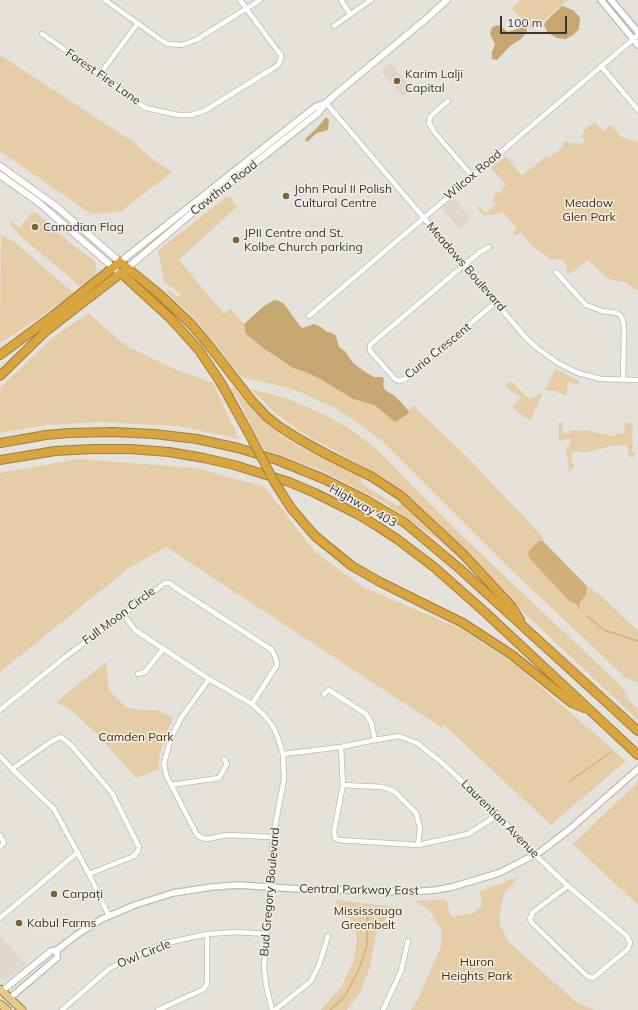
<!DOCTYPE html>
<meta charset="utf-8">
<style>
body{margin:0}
#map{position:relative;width:638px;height:1010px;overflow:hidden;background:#e5e1db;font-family:Mulish,sans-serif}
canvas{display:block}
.scale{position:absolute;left:500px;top:16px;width:67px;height:18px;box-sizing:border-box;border:2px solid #363533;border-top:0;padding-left:5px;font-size:12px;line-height:14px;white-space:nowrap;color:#363533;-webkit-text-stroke:3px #f2eee8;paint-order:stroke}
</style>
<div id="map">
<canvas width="638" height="1010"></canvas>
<div class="scale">100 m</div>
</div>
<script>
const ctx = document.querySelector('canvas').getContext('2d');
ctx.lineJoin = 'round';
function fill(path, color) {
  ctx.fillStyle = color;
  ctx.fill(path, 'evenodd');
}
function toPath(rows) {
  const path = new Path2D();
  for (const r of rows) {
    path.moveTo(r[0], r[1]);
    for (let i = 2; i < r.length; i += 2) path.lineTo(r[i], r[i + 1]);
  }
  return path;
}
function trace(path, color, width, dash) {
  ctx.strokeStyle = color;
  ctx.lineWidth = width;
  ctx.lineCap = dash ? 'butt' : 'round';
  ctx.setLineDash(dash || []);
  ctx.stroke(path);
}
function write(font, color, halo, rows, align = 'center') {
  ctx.font = font + ' Mulish,sans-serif';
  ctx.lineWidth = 3;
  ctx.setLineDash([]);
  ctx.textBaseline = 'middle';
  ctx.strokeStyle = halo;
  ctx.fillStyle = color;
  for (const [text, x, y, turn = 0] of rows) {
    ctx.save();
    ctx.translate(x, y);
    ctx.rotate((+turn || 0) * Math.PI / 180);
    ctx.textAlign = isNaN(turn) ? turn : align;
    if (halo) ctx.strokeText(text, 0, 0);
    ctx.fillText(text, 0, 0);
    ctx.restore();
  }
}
fill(toPath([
 [390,63,412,89,403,97,381,72],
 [453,197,471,219,459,229,442,208],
 [0,937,26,964,4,981,0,978]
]), '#dfd7ca');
fill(toPath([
 [521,0,568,0,532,30,511,8],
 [0,55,132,141,154,160,172,172,120,212,91,214,0,151],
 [595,122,603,131,611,125,621,137,638,142,638,291,624,282,612,280,605,276,588,260,568,275,566,264,562,260,556,259,552,260,533,247,521,233,514,236,513,232,517,229,503,212,494,215,483,215,477,208,479,206,485,214,496,204,492,201,495,198,493,196,498,192,500,193,503,191,501,189,506,185,491,168,506,156,522,176,546,156,549,158,564,146,562,144,566,140,570,144,573,142,576,145,579,143,581,145,585,141,581,136,584,133,583,131],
 [227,197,231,197,233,198,233,202,237,207,179,260,224,314,230,308,244,324,245,330,275,357,293,368,306,372,322,380,353,399,373,405,395,422,408,414,413,405,469,459,542,536,543,541,539,542,528,555,530,559,570,602,576,606,587,590,587,586,601,596,638,631,638,683,625,677,510,569,381,440,339,410,300,392,281,386,241,377,212,339,189,313,167,293,169,290,178,297,181,295,164,281,158,250],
 [32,212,36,212,74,246,95,261,96,267,96,271,97,272,93,278,81,287,19,235,9,222,10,221,19,228],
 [1,234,13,241,74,293,33,322,0,343],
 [88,313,128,347,175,369,213,383,239,439,178,426,100,422,47,425,0,433,0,388,51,339],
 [555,369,580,381,580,384,568,383,566,395,558,393,558,391,545,390],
 [511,381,530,400,533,397,534,398,540,393,542,395,530,421,512,407,521,397,505,387],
 [234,388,251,409,279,434,293,443,362,477,360,483,398,506,402,503,421,519,462,559,461,560,437,539,383,502,321,470,263,449,236,395,232,395,229,389],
 [251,389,289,399,323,414,349,428,376,449,458,532,620,685,628,697,627,699,638,709,638,720,506,596,440,525,404,492,371,471,301,432,274,412],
 [559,422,563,422,562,433,570,434,570,430,582,431,583,430,591,431,591,432,607,434,607,435,615,436,616,433,624,434,625,422,633,424,632,441,633,441,632,452,634,452,633,457,629,457,627,445,611,446,587,452,579,452,578,451,571,453,572,463,574,463,574,467,569,472,566,447,570,447,569,443,571,442,570,439,559,441],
 [78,459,196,468,265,487,315,552,363,587,461,629,517,666,626,761,551,825,444,725,442,728,166,547,129,568,0,672,0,473],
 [106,662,109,690,127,708,142,710,157,710,173,718,164,739,159,758,159,769,136,778,96,733,72,711,56,702],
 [638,782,638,905,573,844],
 [519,877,505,892,500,910,500,925,509,942,575,1001,594,1010,411,1010,417,1001,441,947,441,929,430,911,415,901,446,899,451,917,474,913,482,905,480,891],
 [335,900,405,908,388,916,377,930,370,967,360,993,347,1010,321,1010,341,987,353,962,357,940,354,923,340,908]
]), '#e5cea7');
fill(toPath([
 [562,6,573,10,580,18,579,29,573,35,566,39,557,38,548,33,544,25,546,21],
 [498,25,508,32,520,28,526,27,527,32,521,39,510,46,497,60,492,59,492,52,495,45,490,34,492,27],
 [326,117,329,120,328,130,317,133,307,142,305,139,317,128],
 [274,300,279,301,284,304,300,326,302,328,314,324,321,327,327,332,332,333,336,336,339,347,345,351,353,363,367,373,374,377,383,377,384,381,383,385,385,390,395,396,409,411,408,414,395,422,374,405,353,399,322,380,306,372,293,368,266,350,246,334,244,324,264,306]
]), '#c7a770');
fill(toPath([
 [539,541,543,541,587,586,586,595,578,605,570,602,530,559,528,555,529,550]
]), '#d0b078');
trace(toPath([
 [578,604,579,609],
 [587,616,604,630,638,641],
 [570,781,611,752],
 [330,1010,345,996,358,971,364,955,367,945,368,910]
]), '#d0b078', 1.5);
const minor = toPath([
 [105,0,161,40,168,44,182,45,196,40,260,0],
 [341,0,350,14],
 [334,26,371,0],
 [42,34,100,74,135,101,146,108,178,115,191,115,204,111,272,69,278,65,281,59,281,55,277,50,240,0],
 [601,66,638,110],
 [100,74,138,23],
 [448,101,433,114,430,117,429,123,435,133,472,176],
 [326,103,526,338,537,348,558,363,578,373,601,379,638,380],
 [489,247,480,252,464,265,370,345,370,351,395,379,399,381,405,379,496,302],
 [556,272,586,305,602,311,617,313,621,316,623,321,624,327,623,380],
 [309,316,638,35],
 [122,613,135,630,209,679,252,704,265,716,274,728,278,738,283,754,284,779,273,837,264,967,266,985,272,1010],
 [138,674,145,672,163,649],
 [209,679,181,718,171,738,164,763,166,775,197,835,202,838,207,839,227,835,273,837],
 [324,694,329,690,366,714,371,722,375,740],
 [0,710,64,658,165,583,170,583,173,586,272,650,276,659,277,665,252,704],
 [341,747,343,785,334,831,335,838,339,840,418,845,468,834,498,815],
 [283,754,341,747,375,740,399,736,417,743,440,761,498,815,529,849,568,886,627,936,630,943,628,949,593,978,587,976,532,923,530,919,533,912,568,886],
 [0,756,12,769,54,809,89,874,109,916],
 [12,769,52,741,61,737,71,745,112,793,139,847,138,851,134,856,89,874],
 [171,785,219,778,227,764,224,759],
 [343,785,382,787,394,791,416,813,420,828,418,845],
 [0,835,4,843,0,847],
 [0,918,78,852],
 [62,1010,110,968,162,944,207,934,238,932,266,934],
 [158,1010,204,989,207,984,207,934],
 [275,1010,311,981,319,965,328,936],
 [383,1010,401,971,408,941]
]);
const tertiary = toPath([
 [601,0,638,45],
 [611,0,638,32],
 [2,991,51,951,57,950,78,934,102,919,135,905,173,893,212,887,238,885,299,889,412,892,436,890,452,887,499,873,540,852,570,829,638,769],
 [10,998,57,958,57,950]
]);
const secondary = toPath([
 [0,166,57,207,120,262,315,107,326,103],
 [0,175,38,202,116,270],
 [125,270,191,214,318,113,326,103,337,93,426,19,447,0]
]);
const primary = toPath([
 [0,989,22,1010],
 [0,1004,7,1010]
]);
const motorway = toPath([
 [0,355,54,315,120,262,158,293,190,323,208,344,252,401,267,417,280,427,299,439,328,455,372,477,401,496,462,553,512,607,520,620],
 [0,376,46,331,121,273,169,317,199,350,221,383,247,430],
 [0,443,46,435,69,433,113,432,154,434,197,439,238,448,277,460,324,479,366,500,405,523,423,538,460,569,638,731],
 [0,460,55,451,93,449,130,449,169,452,204,458,234,465,289,482,315,493,359,515,377,526,397,539,434,567,487,614,638,755],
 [291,508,315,536,352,566,380,582,463,623,512,655,572,703,584,708]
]);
trace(minor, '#bdbab4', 6);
trace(tertiary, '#bdbab4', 8);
trace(secondary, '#bdbab4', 8);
trace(primary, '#a07e3b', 9);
trace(motorway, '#a07e3b', 10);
trace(minor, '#fff', 4.5);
trace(tertiary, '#fff', 5.5);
trace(secondary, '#fff', 6);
trace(primary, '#e8c98c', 7);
trace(motorway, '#d9a53f', 8);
const motorwayBridge = toPath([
 [247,430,275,483,291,508]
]);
trace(motorwayBridge, '#a07e3b', 10, []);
trace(motorwayBridge, '#d9a53f', 8);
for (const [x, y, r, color] of [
 [397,81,4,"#7d6334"],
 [286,196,4,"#7d6334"],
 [35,227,4,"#7d6334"],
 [236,240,4,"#7d6334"],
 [54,894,4,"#7d6334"],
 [19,923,4,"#7d6334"]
]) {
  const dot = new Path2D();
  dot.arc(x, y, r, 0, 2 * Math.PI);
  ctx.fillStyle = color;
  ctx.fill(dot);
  trace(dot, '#f2eee8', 1.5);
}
write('12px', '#363533', '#f2eee8', [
 ["Karim Lalji",405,74],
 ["Capital",405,88],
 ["John Paul II Polish",294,189],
 ["Cultural Centre",294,203],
 ["Canadian Flag",43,227],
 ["JPII Centre and St.",244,233],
 ["Kolbe Church parking",244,247],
 ["Carpați",62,894],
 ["Kabul Farms",27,923]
], 'left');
write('12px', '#363533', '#f2eee8', [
 ["Forest Fire Lane",103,77,35],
 ["Wilcox Road",473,175,-40],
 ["Cawthra Road",224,188,-38],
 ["Meadows Boulevard",466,267,49],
 ["Curia Crescent",438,351,-39],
 ["Highway 403",363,506,29],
 ["Full Moon Circle",119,616,-37],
 ["Laurentian Avenue",500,819,45],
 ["Central Parkway East",359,890,1],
 ["Bud Gregory Boulevard",270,892,-85],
 ["Owl Circle",144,954,-22]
]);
write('12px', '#452f00', '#f2eee8', [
 ["Meadow",589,203],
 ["Glen Park",589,217],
 ["Camden Park",136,737],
 ["Mississauga",368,911],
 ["Greenbelt",368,925],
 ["Huron",477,962],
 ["Heights Park",477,976]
]);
</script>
